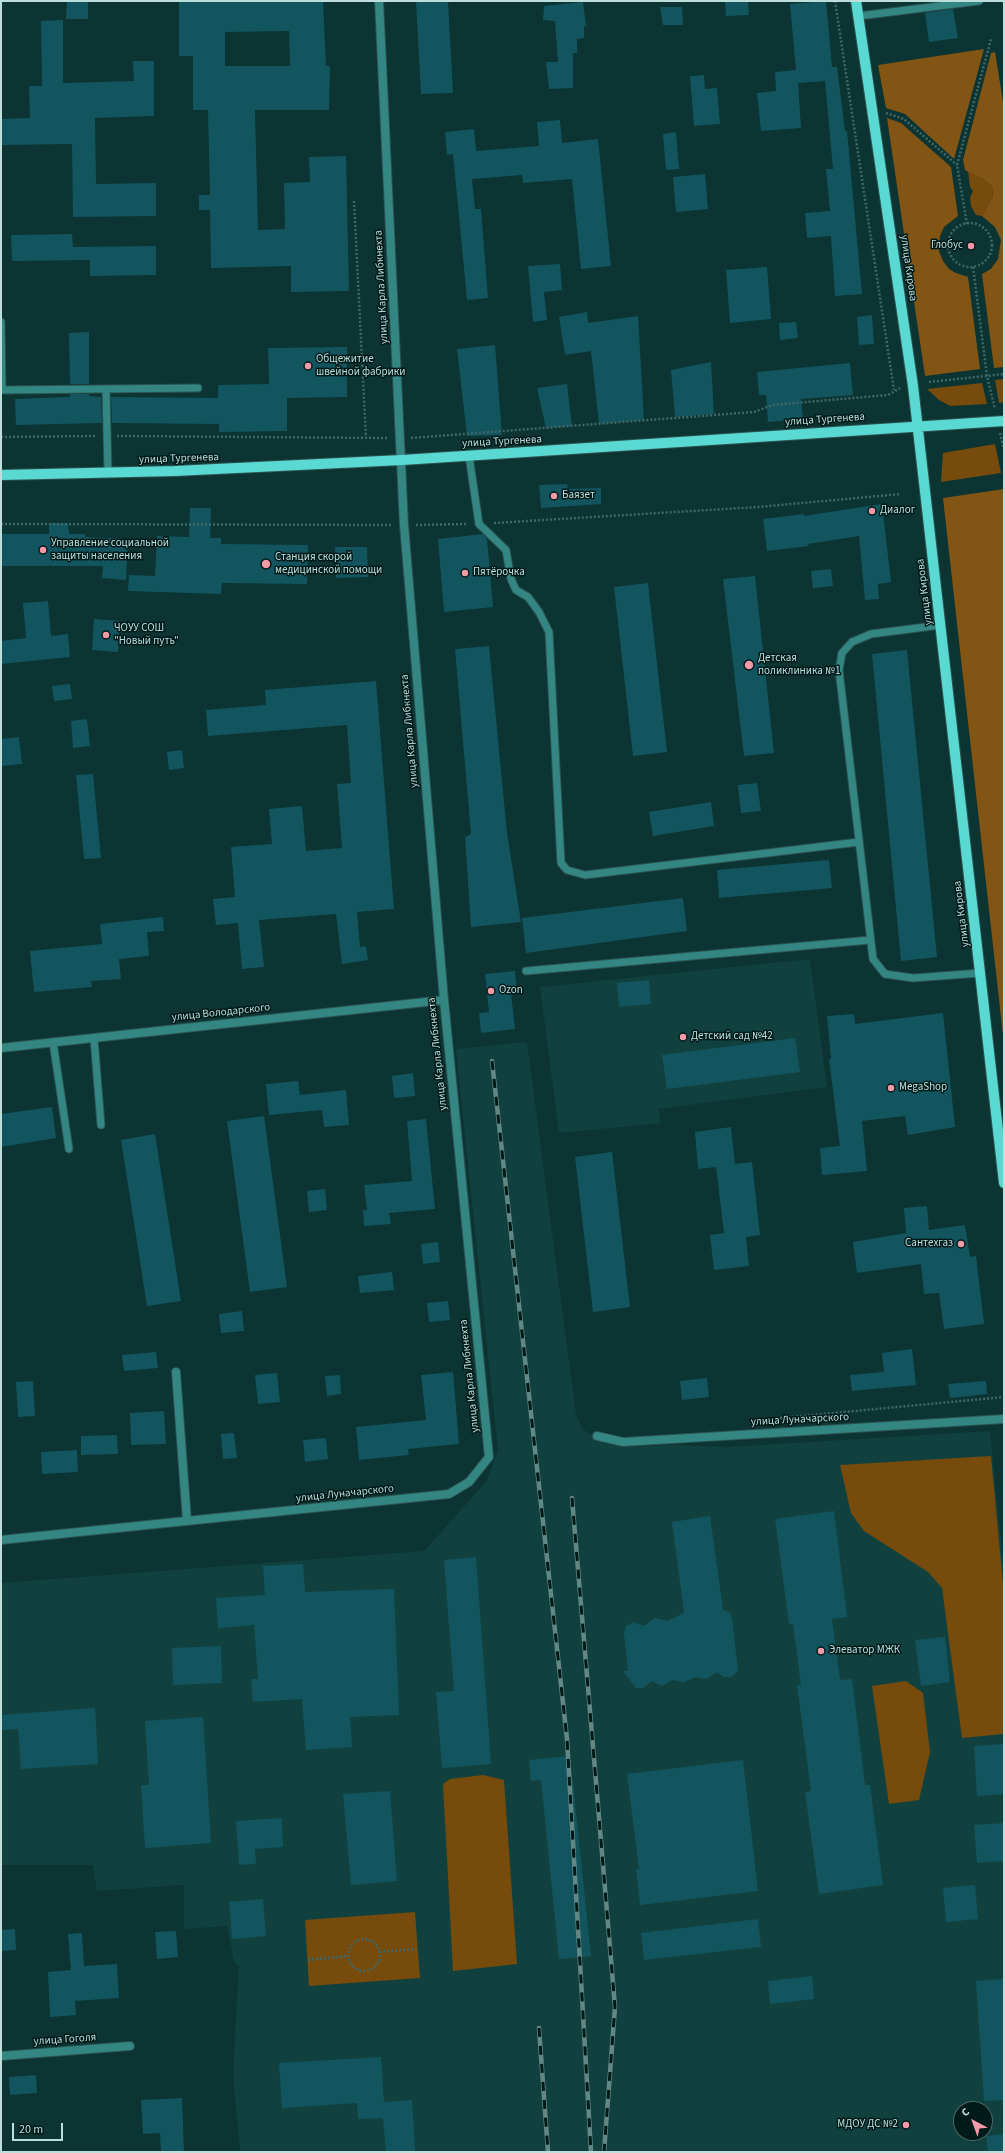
<!DOCTYPE html>
<meta charset="utf-8">
<style>
body{margin:0}
#map{position:relative;width:1005px;height:2153px;overflow:hidden;background:#0b3432;font-family:"Source Sans 3",sans-serif}
canvas{display:block}
.frame{position:absolute;inset:0;border:2px solid #bcdfdc;pointer-events:none}
.north{position:absolute;left:953px;top:2101px;width:40px;height:40px;box-sizing:border-box;background:#001a19;border:1px solid #4b6967;border-radius:50%;rotate:319deg;font-size:11px;font-weight:700;line-height:16px;text-align:center;color:#bcdfdc}
.north::after{content:'';display:block;margin:auto;width:14px;height:18px;background:#f39aa8;clip-path:polygon(50% 0,100% 100%,50% 72%,0 100%)}
.scale{position:absolute;left:12px;top:2123px;width:51px;height:18px;box-sizing:border-box;border:2px solid #bcdfdc;border-top:0;padding-left:5px;font-size:12px;line-height:14px;white-space:nowrap;color:#bcdfdc;-webkit-text-stroke:3px #001a19;paint-order:stroke}
</style>
<div id="map">
<canvas width="1005" height="2153"></canvas>
<div class="frame"></div>
<div class="north">С</div>
<div class="scale">20 m</div>
</div>
<script>
const ctx = document.querySelector('canvas').getContext('2d');
ctx.lineJoin = 'round';
function fill(path, color) {
  ctx.fillStyle = color;
  ctx.fill(path, 'evenodd');
}
function toPath(rows) {
  const path = new Path2D();
  for (const r of rows) {
    if (r.length === 3) {
      path.moveTo(r[0] + r[2], r[1]);
      path.arc(r[0], r[1], r[2], 0, 2 * Math.PI);
      continue;
    }
    path.moveTo(r[0], r[1]);
    for (let i = 2; i < r.length; i += 2) path.lineTo(r[i], r[i + 1]);
  }
  return path;
}
function trace(path, color, width, dash) {
  ctx.strokeStyle = color;
  ctx.lineWidth = width;
  ctx.lineCap = dash ? 'butt' : 'round';
  ctx.setLineDash(dash || []);
  ctx.stroke(path);
}
function write(font, color, halo, rows, align = 'center') {
  ctx.font = font + ' "Source Sans 3",sans-serif';
  ctx.lineWidth = 3;
  ctx.setLineDash([]);
  ctx.textBaseline = 'middle';
  ctx.strokeStyle = halo;
  ctx.fillStyle = color;
  for (const [text, x, y, turn = 0] of rows) {
    ctx.save();
    ctx.translate(x, y);
    ctx.rotate((+turn || 0) * Math.PI / 180);
    ctx.textAlign = isNaN(turn) ? turn : align;
    if (halo) ctx.strokeText(text, 0, 0);
    ctx.fillText(text, 0, 0);
    ctx.restore();
  }
}
fill(toPath([
 [810,959,827,1087,658,1109,661,1123,559,1133,540,987],
 [527,1042,576,1415,584,1430,601,1442,625,1447,671,1445,728,1447,990,1431,1004,1571,1004,2152,240,2152,233,2074,239,1966,234,1962,227,1926,184,1929,184,1885,97,1891,93,1865,1,1865,1,1583,424,1551,487,1481,498,1450,456,1049],
 [961,2109,985,2109,985,2133,961,2133]
]), '#11413f');
fill(toPath([
 [968,171,983,179,992,187,993,196,982,216,976,215,971,206,970,198,973,191,970,187],
 [1004,379,1004,402,999,403,995,380],
 [982,383,987,404,950,406,939,400,927,389],
 [995,444,1001,473,941,482,943,453],
 [991,1456,1004,1595,1004,1734,962,1738,942,1588,928,1572,864,1531,851,1513,840,1465],
 [906,1681,923,1693,930,1752,919,1800,889,1804,872,1686],
 [483,1775,504,1780,517,1964,453,1971,443,1784,450,1779],
 [415,1912,420,1978,309,1986,305,1920]
]), '#764b0c');
fill(toPath([
 [984,49,954,159,905,114,886,108,878,65],
 [995,52,1004,108,1004,367,994,368,982,274,991,269,998,259,1001,240,995,227,982,216,993,196,992,187,983,179,965,170,963,160,991,53],
 [887,118,901,123,951,167,958,216,944,227,940,236,939,251,943,261,949,269,956,273,968,277,980,369,925,376],
 [1004,489,1004,1044,943,498]
]), '#825514');
fill(toPath([
 [67,1,88,1,88,19,66,19],
 [179,1,323,1,326,66,330,66,329,110,255,110,258,230,285,229,284,183,310,182,309,157,346,156,349,291,291,292,291,266,211,268,210,210,199,210,199,195,210,195,208,110,193,110,193,56,179,56],
 [289,31,290,66,225,66,225,32],
 [416,1,448,1,453,93,421,94],
 [725,1,748,1,749,15,726,16],
 [826,1,832,67,837,67,845,131,847,131,862,294,835,296,831,236,807,238,805,213,830,211,826,169,833,169,825,81,798,83,801,128,761,131,757,93,776,91,775,72,796,70,790,4],
 [583,2,586,26,584,26,584,38,577,39,577,53,573,53,573,88,549,89,546,62,558,62,555,21,543,20,544,6],
 [660,7,682,7,683,25,663,25],
 [953,9,958,38,929,42,925,13],
 [63,20,63,83,134,81,133,61,154,61,154,116,95,118,96,184,156,183,156,216,73,217,72,144,1,145,1,119,30,118,29,86,42,86,41,21],
 [704,75,705,89,717,88,720,124,694,126,690,76],
 [560,120,562,143,598,139,611,266,581,269,572,179,523,183,522,175,472,179,475,209,481,209,488,298,467,300,453,154,447,155,445,132,474,129,476,151,539,146,537,122],
 [676,132,679,169,666,170,663,134],
 [705,174,708,209,676,212,673,177],
 [72,234,73,247,156,246,156,275,90,276,90,260,12,261,11,235],
 [560,264,562,290,544,292,547,320,533,322,528,266],
 [767,267,771,319,730,323,726,270],
 [587,312,588,323,638,316,644,420,599,424,591,351,565,355,559,317],
 [872,315,874,344,859,345,857,317],
 [796,322,798,338,780,340,779,323],
 [89,332,89,384,70,384,69,333],
 [495,345,502,435,467,436,457,349],
 [347,347,347,397,287,398,287,431,219,432,219,424,112,423,111,397,218,398,218,385,269,384,268,348],
 [711,362,714,414,675,417,671,370],
 [850,363,853,395,801,399,803,419,768,422,766,395,759,395,757,372],
 [567,384,572,426,546,428,537,388],
 [70,394,89,394,89,396,101,397,102,423,16,425,15,399,70,397],
 [567,484,568,489,601,488,601,504,541,508,539,485],
 [882,504,891,582,878,584,879,599,865,600,859,536,808,544,809,546,767,551,763,519,804,514,804,516],
 [190,508,211,508,210,538,221,538,221,544,308,545,307,584,222,583,221,594,128,591,129,575,155,576,157,536,189,537],
 [49,523,68,523,69,534,85,534,85,537,128,539,126,580,102,578,103,566,1,566,1,534,49,534],
 [483,534,487,539,493,607,444,612,438,539],
 [335,547,367,547,368,577,336,578],
 [831,569,833,586,813,588,811,571],
 [755,576,774,753,744,756,723,579],
 [648,583,667,752,633,756,614,587],
 [48,601,51,636,68,634,70,657,1,664,1,641,26,638,23,603],
 [94,619,120,621,118,652,92,650],
 [489,646,507,833,521,922,471,927,465,837,471,834,455,649],
 [907,650,937,957,901,961,872,654],
 [376,681,394,909,357,912,360,947,366,946,368,960,342,964,336,914,259,920,264,967,242,969,238,923,216,925,213,899,235,897,231,847,272,844,269,809,302,806,306,851,342,848,337,784,351,783,347,725,208,736,206,710,266,705,265,690],
 [70,684,72,699,54,701,52,686],
 [87,719,90,746,73,748,71,721],
 [19,737,22,764,1,766,1,739],
 [182,750,184,768,169,770,167,752],
 [93,774,101,858,84,859,76,775],
 [757,783,761,811,741,813,738,785],
 [711,802,714,826,653,836,649,812],
 [829,860,832,888,719,898,717,870],
 [683,898,687,931,526,953,522,918],
 [163,917,164,931,147,932,149,956,119,959,121,979,91,981,92,987,34,992,30,951,102,944,100,924],
 [515,971,517,992,511,993,515,1029,481,1033,479,1013,489,1012,485,974],
 [649,980,651,1004,619,1007,617,983],
 [943,1013,955,1127,908,1135,905,1116,862,1121,867,1171,822,1175,820,1148,840,1146,829,1059,831,1059,827,1016,854,1014,855,1024],
 [795,1038,800,1072,667,1089,662,1055],
 [413,1073,415,1096,394,1098,392,1076],
 [298,1081,300,1095,346,1090,349,1125,324,1127,322,1110,269,1115,266,1084],
 [52,1107,56,1138,1,1147,1,1114],
 [264,1116,287,1287,250,1292,227,1121],
 [426,1119,435,1209,389,1213,391,1224,364,1226,363,1210,367,1210,364,1185,412,1181,407,1121],
 [731,1127,735,1164,752,1162,760,1235,746,1237,749,1266,714,1270,710,1235,724,1233,716,1167,698,1169,695,1132],
 [155,1134,181,1301,147,1306,121,1140],
 [612,1152,630,1307,593,1312,575,1157],
 [325,1189,327,1210,309,1212,307,1191],
 [927,1206,929,1230,965,1225,970,1257,976,1256,984,1324,944,1329,939,1293,924,1294,921,1264,857,1273,853,1242,906,1233,904,1208],
 [438,1242,440,1262,423,1264,421,1244],
 [392,1272,394,1290,360,1293,358,1276],
 [448,1301,450,1320,429,1322,427,1303],
 [242,1311,244,1331,221,1333,219,1314],
 [912,1349,916,1385,852,1391,850,1375,884,1372,882,1353],
 [156,1352,158,1368,124,1371,122,1355],
 [453,1372,459,1444,408,1449,409,1455,359,1460,356,1427,426,1420,421,1375],
 [277,1373,280,1402,258,1404,255,1375],
 [340,1375,341,1394,327,1396,325,1376],
 [707,1378,709,1397,682,1400,680,1381],
 [33,1381,35,1416,18,1417,16,1382],
 [986,1381,987,1394,950,1398,948,1384],
 [164,1411,166,1444,131,1445,130,1413],
 [234,1433,237,1458,223,1459,221,1434],
 [117,1435,118,1454,81,1455,81,1436],
 [326,1438,328,1459,305,1462,303,1440],
 [77,1450,78,1472,42,1474,41,1452],
 [834,1511,847,1617,832,1619,840,1680,852,1679,865,1785,870,1785,883,1885,819,1894,805,1792,811,1791,797,1685,801,1685,793,1624,789,1624,775,1519],
 [710,1516,723,1610,729,1612,732,1618,738,1671,731,1677,724,1677,717,1672,707,1679,695,1677,684,1682,672,1680,662,1686,652,1681,643,1688,636,1688,623,1671,628,1671,624,1633,626,1626,634,1622,644,1626,655,1618,667,1621,684,1613,672,1522],
 [476,1557,491,1764,442,1768,436,1692,454,1691,444,1560],
 [303,1564,305,1592,394,1589,399,1715,350,1717,352,1747,306,1750,302,1699,253,1702,251,1679,258,1679,254,1625,218,1628,216,1598,265,1595,263,1566],
 [945,1637,950,1682,921,1686,915,1640],
 [221,1646,222,1683,173,1685,172,1648],
 [95,1708,98,1764,21,1769,18,1729,1,1730,1,1715],
 [203,1717,211,1843,145,1848,141,1785,149,1785,145,1721],
 [1004,1744,1004,1794,977,1796,974,1746],
 [570,1756,591,1956,559,1959,541,1780,531,1781,529,1760],
 [743,1760,758,1891,640,1905,636,1869,639,1869,627,1774],
 [390,1791,397,1881,351,1885,343,1794],
 [282,1818,283,1847,255,1849,256,1864,239,1865,236,1821],
 [1004,1823,1004,1861,977,1863,974,1825],
 [975,1885,978,1919,946,1922,943,1888],
 [263,1899,266,1936,232,1939,229,1902],
 [758,1919,761,1947,644,1960,641,1933],
 [15,1929,16,1950,1,1951,1,1930],
 [176,1931,178,1957,157,1959,155,1932],
 [82,1933,84,1966,117,1964,119,1998,75,2001,76,2015,50,2017,48,1972,71,1970,68,1934],
 [812,1976,814,1999,770,2004,768,1981],
 [1004,1979,1004,2100,984,2101,976,1981],
 [381,2057,384,2102,412,2100,415,2151,386,2152,383,2118,358,2119,357,2103,282,2108,279,2063],
 [36,2075,37,2093,10,2095,9,2077],
 [182,2098,184,2152,161,2152,160,2133,143,2134,141,2100],
 [1004,2134,1004,2152,988,2152,986,2136]
]), '#13555f');
const service = toPath([
 [859,16,979,1],
 [1,322,2,390,198,388],
 [106,389,108,473],
 [469,456,479,524,506,550,511,579,516,590,528,597,539,612,549,632,561,863,567,870,585,875,859,842],
 [941,625,871,634,852,642,842,653,839,670,873,959,885,974,913,978,981,973],
 [526,971,870,940],
 [94,1038,101,1125],
 [53,1042,69,1149]
]);
const minor = toPath([
 [1,1048,444,1000],
 [176,1372,187,1521],
 [597,1436,623,1442,1004,1419],
 [1,1540,449,1494,469,1482,489,1457,444,1000,404,525,379,1],
 [1,2056,130,2046]
]);
const primary = toPath([
 [856,1,913,386,1004,1183],
 [1,475,175,471,402,460,1004,421]
]);
trace(service, '#2b5351', 9);
trace(minor, '#2b5351', 10);
trace(primary, '#2b5351', 12);
trace(toPath([
 [835,1,894,390],
 [886,113,904,119,957,165],
 [354,201,366,438],
 [970,245,22],
 [967,224,957,165,991,39],
 [973,267,987,376,995,409],
 [929,382,1004,374],
 [1000,433,1004,450],
 [117,436,388,438],
 [1,437,96,436],
 [411,438,754,412,772,405,888,395,900,388],
 [494,523,758,507,901,494],
 [1,524,391,525],
 [416,525,467,524],
 [780,1418,1004,1397],
 [364,1955,16],
 [379,1952,418,1949],
 [308,1960,348,1956]
]), '#416866', 2.5, [2, 2]);
trace(service, '#348682', 7);
trace(minor, '#348682', 8);
trace(primary, '#5ad9d2', 10);
const rail = toPath([
 [492,1061,567,1739,591,2152],
 [572,1498,615,2007,604,2152],
 [539,2028,548,2152]
]);
trace(rail, '#628885', 4.5);
trace(rail, '#001a19', 3, [9]);
for (const [x, y, r, color] of [
 [971,246,4,"#f39aa8"],
 [308,366,4,"#f39aa8"],
 [554,496,4,"#f39aa8"],
 [872,511,4,"#f39aa8"],
 [43,550,4,"#f39aa8"],
 [266,564,5,"#f39aa8"],
 [465,573,4,"#f39aa8"],
 [106,635,4,"#f39aa8"],
 [749,665,5,"#f39aa8"],
 [491,991,4,"#f39aa8"],
 [683,1037,4,"#f39aa8"],
 [891,1088,4,"#f39aa8"],
 [961,1244,4,"#f39aa8"],
 [821,1651,4,"#f39aa8"],
 [906,2125,4,"#f39aa8"]
]) {
  const dot = new Path2D();
  dot.arc(x, y, r, 0, 2 * Math.PI);
  ctx.fillStyle = color;
  ctx.fill(dot);
  trace(dot, '#001a19', 1.5);
}
write('11px', '#bcdfdc', '#001a19', [
 ["Глобус",963,246,"right"],
 ["Общежитие",316,360],
 ["швейной фабрики",316,373],
 ["Баязет",562,496],
 ["Диалог",880,511],
 ["Управление социальной",51,544],
 ["защиты населения",51,557],
 ["Станция скорой",275,558],
 ["медицинской помощи",275,571],
 ["Пятёрочка",473,573],
 ["ЧОУУ СОШ",114,629],
 ["\"Новый путь\"",114,642],
 ["Детская",758,659],
 ["поликлиника №1",758,672],
 ["Ozon",499,991],
 ["Детский сад №42",691,1037],
 ["MegaShop",899,1088],
 ["Сантехгаз",953,1244,"right"],
 ["Элеватор МЖК",829,1651],
 ["МДОУ ДС №2",898,2125,"right"]
], 'left');
write('11px', '#bcdfdc', '#001a19', [
 ["улица Кирова",908,268,82],
 ["улица Карла Либкнехта",382,287,-93],
 ["улица Тургенева",825,420,-4],
 ["улица Тургенева",502,442,-3],
 ["улица Тургенева",179,459,-2],
 ["улица Кирова",925,592,-97],
 ["улица Карла Либкнехта",410,731,-95],
 ["улица Кирова",962,914,-97],
 ["улица Володарского",221,1013,-6],
 ["улица Карла Либкнехта",438,1054,-96],
 ["улица Карла Либкнехта",470,1376,-96],
 ["улица Луначарского",800,1420,-3],
 ["улица Луначарского",345,1494,-6],
 ["улица Гоголя",65,2040,-4]
]);
</script>
